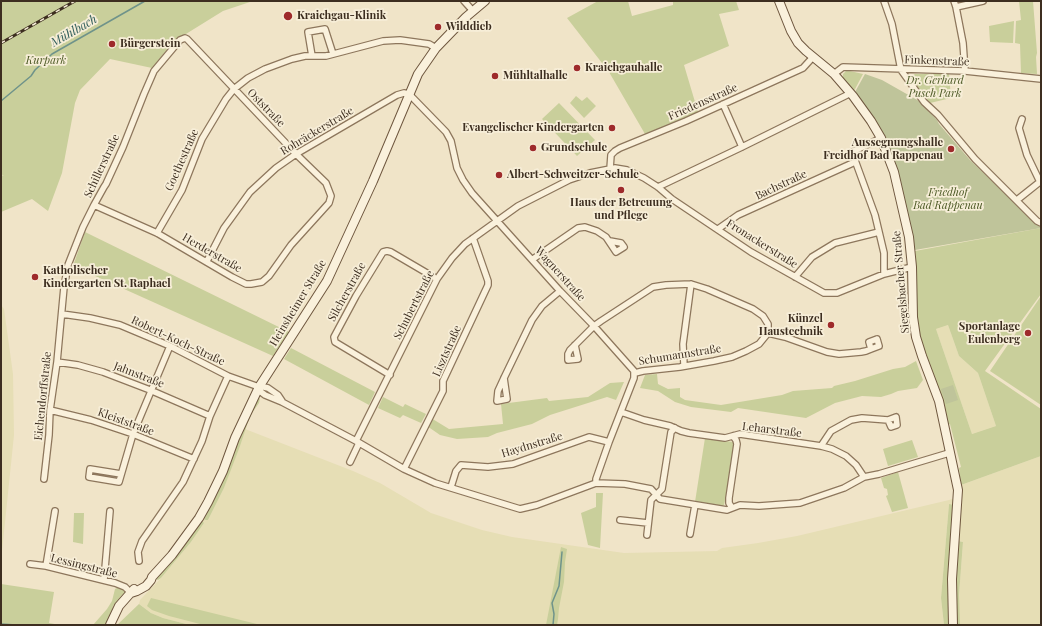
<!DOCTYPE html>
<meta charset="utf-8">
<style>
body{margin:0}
#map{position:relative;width:1042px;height:626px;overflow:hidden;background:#f0e4c8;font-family:"Playfair Display",serif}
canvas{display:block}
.frame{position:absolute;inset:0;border:2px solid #3d2e20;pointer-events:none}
</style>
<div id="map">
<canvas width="1042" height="626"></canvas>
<div class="frame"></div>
</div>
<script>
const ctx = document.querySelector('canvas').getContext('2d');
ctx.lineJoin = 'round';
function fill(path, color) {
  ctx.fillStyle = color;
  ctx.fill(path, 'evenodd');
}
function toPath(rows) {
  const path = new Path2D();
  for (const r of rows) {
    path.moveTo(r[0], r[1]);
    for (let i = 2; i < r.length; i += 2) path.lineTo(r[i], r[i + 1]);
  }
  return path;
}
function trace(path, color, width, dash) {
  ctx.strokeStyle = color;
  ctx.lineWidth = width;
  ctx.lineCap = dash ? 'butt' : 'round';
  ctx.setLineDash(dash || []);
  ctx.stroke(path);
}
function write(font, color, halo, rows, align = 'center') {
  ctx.font = font + ' "Playfair Display",serif';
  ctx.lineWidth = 3.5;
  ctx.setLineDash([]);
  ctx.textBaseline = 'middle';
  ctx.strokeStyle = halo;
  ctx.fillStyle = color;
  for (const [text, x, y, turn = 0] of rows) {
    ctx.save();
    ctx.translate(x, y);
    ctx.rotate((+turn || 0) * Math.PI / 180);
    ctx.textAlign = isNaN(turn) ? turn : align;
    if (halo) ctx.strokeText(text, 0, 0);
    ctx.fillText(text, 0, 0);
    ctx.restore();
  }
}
fill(toPath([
 [1,305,4,309,13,374,14,435,1,561],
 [948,325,959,356,978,373,996,426,972,434,936,329],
 [245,429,353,471,380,483,431,513,482,530,512,537,624,553,717,551,722,548,758,543,797,536,949,500,956,498,955,505,949,504,941,598,944,625,190,625,163,618,151,613,139,604,140,600,161,578,191,542,204,523,199,522,202,518,205,520,208,520,224,488],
 [1041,456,1041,625,959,625,959,595,963,542,958,541,961,485]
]), '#e6deb5');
fill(toPath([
 [1,1,253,1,223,11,173,42,152,68,110,59,80,90,75,103,62,173,48,211,32,199,1,212,1,175,4,176,1,174],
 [598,1,628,1,632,16,673,5,673,1,736,1,739,10,719,14,729,46,684,65,698,112,651,133,645,134,609,72,567,18],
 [1019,1,1033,1,1037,53,1036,57,1037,74,1021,73,1020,44,1015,43,1016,21,1021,20],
 [1014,21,1013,43,990,42,989,26],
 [846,71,850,71,863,74,854,91,843,79,843,74],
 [915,74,949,74,951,98,930,103,911,81,911,77],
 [576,96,582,101,587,97,596,106,584,118,570,103],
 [559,103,595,140,577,156,542,119],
 [1041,228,1041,294,985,371,1041,409,1041,456,961,485,959,468,961,467,950,424,948,425,925,356,918,332,916,312,914,266,916,263,915,251],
 [948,325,959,356,978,373,996,426,972,434,936,329],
 [85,232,289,332,273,356,73,266],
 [1041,296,1041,405,990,371],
 [291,348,375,392,369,405,284,359],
 [916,361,923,380,917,388,898,391,891,394,881,397,862,396,835,403,806,418,738,408,731,412,691,407,675,402,658,391,640,388,645,375,657,374,658,384,668,389,680,388,680,397,685,400,721,405,782,395,793,391,832,388,834,386,855,381,893,369,905,367],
 [624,382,616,400,607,397,550,415,532,424,497,433,488,437,457,439,440,435,427,426,431,418,449,429,503,424,501,404,547,398,549,401,588,397,610,383],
 [383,397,403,407,405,404,426,414,421,423,403,415,400,418,378,408],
 [260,398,259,403,252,413,248,422,240,446,224,488,208,520,205,520,202,518,218,489,256,401],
 [705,438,733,442,735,444,727,497,726,497,724,505,722,506,695,502],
 [912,440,918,457,888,466,883,449],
 [898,472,908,508,892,512,886,496,888,495,887,489,884,488,881,478],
 [596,493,603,493,600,548,588,545,581,513,596,507],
 [949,504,955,505,950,625,944,625,941,598],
 [74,513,84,513,83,544,73,542],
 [199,522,203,522,204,523,191,542,161,578,158,580,156,579,156,576],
 [958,541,963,542,959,595,960,624,956,625,956,582],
 [561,547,567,549,565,562,564,582,559,608,558,619,557,625,546,625],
 [1,584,54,592,49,623,60,625,1,625],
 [120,586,126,592,121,596,113,606,111,618,107,625,93,625,107,609,112,601,115,589],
 [151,598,261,625,204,625,169,616,152,610,147,606],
 [139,604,151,613,163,618,190,625,117,625]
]), '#c9cf9b');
fill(toPath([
 [865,74,882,80,919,101,937,120,939,124,970,160,1041,228,915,250,899,184,875,120,855,92],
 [953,385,958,400,946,404,941,389]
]), '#bfc49a');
trace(toPath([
 [1,101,31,76,35,70,52,54,145,1],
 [1,624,16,625],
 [553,625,554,614,552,603,559,586,562,552]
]), '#6f938a', 1.5);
const street = toPath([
 [464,1,473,11],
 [884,1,892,24,901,70,924,102,938,115,975,159,1037,221,1041,223],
 [954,1,956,7,963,43,965,71],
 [956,7,983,1],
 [312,56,308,32,325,29,333,54],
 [834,74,843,67,965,71,1041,79],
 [723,104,742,147],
 [1022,119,1019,128,1027,155,1040,182],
 [881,138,852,152,875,215,884,253,884,274],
 [610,169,611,155,615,151,620,148,686,121,803,68,813,57],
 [658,187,742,147,851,93],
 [1017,200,1041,181],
 [718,229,738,215,855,162],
 [157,233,182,190,202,139,226,99,234,89,248,78,265,69,292,59,305,56,326,56,383,41,400,40,429,44,436,48],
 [533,259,578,228,585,227,597,231,606,237,616,252,624,247,621,243,610,241],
 [207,261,224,228,250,192,276,168,296,154,397,95,404,93,409,94,446,132,451,141,457,168,463,180,472,193,560,291,594,326,634,371,634,378,609,442,596,479,596,483],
 [795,277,812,257,835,243,879,232],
 [62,314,90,318,120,325,170,346,228,376,259,387,264,387,268,388,278,395,282,401],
 [768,333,785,337,827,352,839,354,861,352,866,351,871,349,879,346,877,339,869,342,871,349],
 [575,345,578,359,568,360,568,354,570,350,594,326,601,321,653,287,666,285,691,284,707,289,753,309,763,316,768,324,768,333,759,344,746,351,732,357,714,361,680,367,643,371,635,373],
 [57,362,78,365,103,372,150,390,210,416],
 [684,366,683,344,691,284],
 [390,375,335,342,334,337,356,296,383,252,387,251,391,252,437,279],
 [504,378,507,399,497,401,498,391,504,378,532,320,542,306,560,291],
 [259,387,261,392,265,395,282,402,356,441,404,469,435,483,520,509,537,505,596,483,625,484,651,489,660,499,727,510,740,505,759,506,800,503,844,488,864,477,879,474,949,453],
 [50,410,91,420,133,434,194,459],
 [621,412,644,420,670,426,681,431,689,433,725,438,740,434,821,446,832,449,846,456,856,465,864,477],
 [356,441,437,279,452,258,465,244,518,206,569,180,590,173,615,168,627,170,644,178,658,187,672,199,751,252,824,293,837,293,884,274,912,267],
 [821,446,831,431,851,420,862,418,888,420,896,417,897,425,891,427,888,420],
 [350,462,359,443],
 [404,469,443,391,443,381,488,285,488,281,473,238],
 [121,474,90,469,89,477,119,482,133,434,170,346],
 [44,479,49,435,50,410,57,362,64,287,68,265,83,227,94,205,104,187,106,184,123,147,144,94,154,71,180,40,185,38,187,39,296,154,326,183,331,196,329,203,291,245,269,276,262,282,251,284,246,284,232,277,157,233,94,205],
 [451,487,456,471,461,465,488,467,513,464,589,437,609,442],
 [732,508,729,503,729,498,737,444,736,440,733,436],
 [620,520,648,523],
 [690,534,695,505],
 [647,535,651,500,662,489,671,432,675,428],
 [139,561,138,552,142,541,183,482,202,441,210,416,228,376],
 [30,564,46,566,115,583,125,587,131,593],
 [46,566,55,511],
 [104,580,110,511]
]);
const secondary = toPath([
 [779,1,791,31,798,43,806,51,834,74,853,96,871,121,881,138,894,172,909,237,912,267,913,317,916,337,922,356,939,401,958,490,952,579,953,625],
 [131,593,137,591,146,586,151,580,152,577,172,555,199,518,208,502,223,471,235,438,259,387,327,281,373,181,418,74,436,48,466,17,485,1],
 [110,625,119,606,134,589]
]);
trace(street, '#8d765c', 8);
trace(secondary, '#6f573f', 10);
trace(street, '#faf1dc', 5.5);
trace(secondary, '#faf1dc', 8);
const rail = toPath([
 [1,43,75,1]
]);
trace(rail, '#3d2e20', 3);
trace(rail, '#f7eed8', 1.5, [4.5]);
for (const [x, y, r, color] of [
 [288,16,5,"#9e2a2b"],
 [438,27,4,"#9e2a2b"],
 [112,44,4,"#9e2a2b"],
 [577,68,4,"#9e2a2b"],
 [495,76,4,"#9e2a2b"],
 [612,128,4,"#9e2a2b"],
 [533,148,4,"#9e2a2b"],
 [951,149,4,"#9e2a2b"],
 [499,175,4,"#9e2a2b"],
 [621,190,4,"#9e2a2b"],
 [35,277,4,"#9e2a2b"],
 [831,325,4,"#9e2a2b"],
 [1028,333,4,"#9e2a2b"]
]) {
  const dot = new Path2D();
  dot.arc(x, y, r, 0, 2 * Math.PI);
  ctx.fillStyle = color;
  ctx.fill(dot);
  trace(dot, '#f7eed8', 1.5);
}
write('bold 11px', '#3d2e20', '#f7eed8', [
 ["Kraichgau-Klinik",297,16],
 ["Wilddieb",446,27],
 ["Bürgerstein",120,44],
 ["Kraichgauhalle",585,68],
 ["Mühltalhalle",503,76],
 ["Evangelischer Kindergarten",604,128,"right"],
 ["Aussegnungshalle",943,143,"right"],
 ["Freidhof Bad Rappenau",943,156,"right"],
 ["Grundschule",541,148],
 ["Albert-Schweitzer-Schule",507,175],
 ["Haus der Betreuung",621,203,"center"],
 ["und Pflege",621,216,"center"],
 ["Katholischer",43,271],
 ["Kindergarten St. Raphael",43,284],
 ["Künzel",823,319,"right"],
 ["Haustechnik",823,332,"right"],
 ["Sportanlage",1020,327,"right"],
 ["Eulenberg",1020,340,"right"]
], 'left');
write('italic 11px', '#4d5a26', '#f7eed8', [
 ["Kurpark",46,61],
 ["Dr. Gerhard",935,81],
 ["Pusch Park",935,94],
 ["Friedhof",948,193],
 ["Bad Rappenau",948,206]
]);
write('11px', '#3d2e20', '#f7eed8', [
 ["Finkenstraße",937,61,2],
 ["Friedensstraße",703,102,-24],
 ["Oststraße",266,108,46],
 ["Rohräckerstraße",317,131,-31],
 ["Goethestraße",182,160,-66],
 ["Schillerstraße",102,166,-65],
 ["Bachstraße",781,185,-25],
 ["Fronackerstraße",762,244,32],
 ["Herderstraße",212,253,30],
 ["Wagnerstraße",560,274,48],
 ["Siegelsbacher Straße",901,282,-95],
 ["Silcherstraße",347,292,-61],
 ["Heinsheimer Straße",298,303,-59],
 ["Schubertstraße",414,305,-63],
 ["Robert-Koch-Straße",178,341,25],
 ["Lisztstraße",447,351,-66],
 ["Schumannstraße",680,355,-9],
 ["Jahnstraße",139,375,21],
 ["Eichendorffstraße",43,396,-84],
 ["Kleiststraße",126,422,20],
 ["Leharstraße",772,430,7],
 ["Haydnstraße",532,445,-17],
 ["Lessingstraße",84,566,14]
]);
write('italic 12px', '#2f5d5a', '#f7eed8', [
 ["Mühlbach",74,31,-30]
]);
</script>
